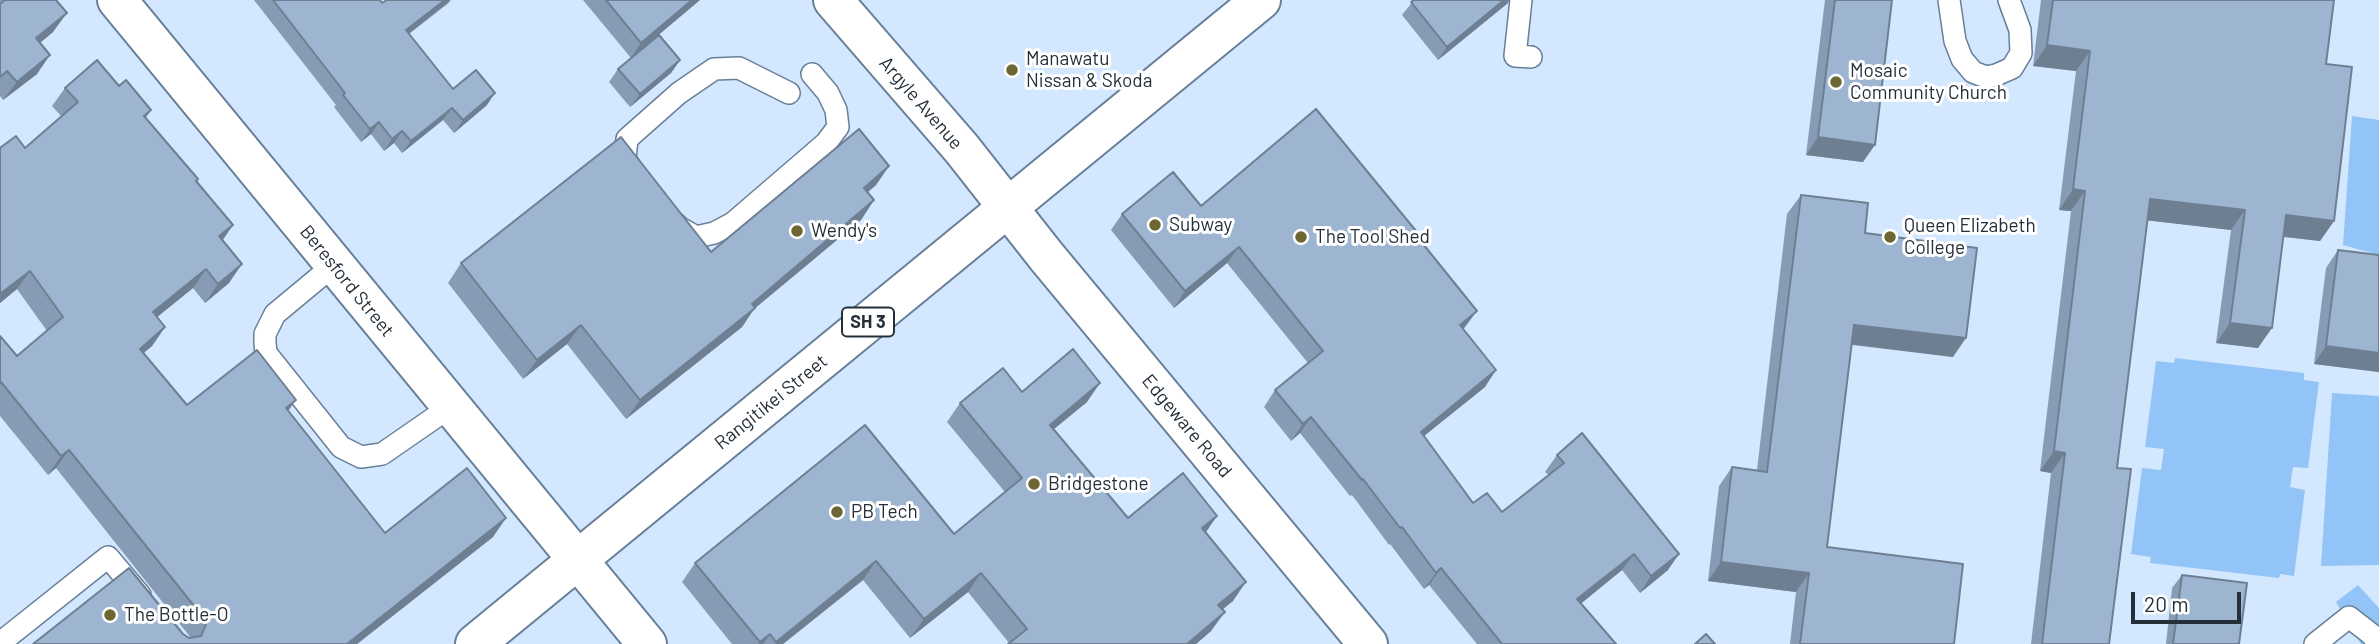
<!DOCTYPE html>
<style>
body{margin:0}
#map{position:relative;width:2379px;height:644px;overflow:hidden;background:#d3e8ff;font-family:Barlow,sans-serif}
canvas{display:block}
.scale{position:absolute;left:2131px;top:592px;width:110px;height:32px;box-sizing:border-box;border:4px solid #252f39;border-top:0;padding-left:9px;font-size:21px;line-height:24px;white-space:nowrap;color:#252f39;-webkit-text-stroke:5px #fff;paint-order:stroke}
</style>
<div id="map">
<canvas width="2379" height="644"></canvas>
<div class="scale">20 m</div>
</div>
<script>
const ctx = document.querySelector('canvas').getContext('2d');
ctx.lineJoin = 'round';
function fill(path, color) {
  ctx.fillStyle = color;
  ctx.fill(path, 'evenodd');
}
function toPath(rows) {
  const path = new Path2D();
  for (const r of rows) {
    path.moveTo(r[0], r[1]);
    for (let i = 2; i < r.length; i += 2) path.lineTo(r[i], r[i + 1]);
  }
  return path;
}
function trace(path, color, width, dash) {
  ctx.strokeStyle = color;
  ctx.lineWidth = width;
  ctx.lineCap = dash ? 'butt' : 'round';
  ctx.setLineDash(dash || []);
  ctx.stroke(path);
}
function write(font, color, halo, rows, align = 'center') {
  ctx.font = font + ' Barlow,sans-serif';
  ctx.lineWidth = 6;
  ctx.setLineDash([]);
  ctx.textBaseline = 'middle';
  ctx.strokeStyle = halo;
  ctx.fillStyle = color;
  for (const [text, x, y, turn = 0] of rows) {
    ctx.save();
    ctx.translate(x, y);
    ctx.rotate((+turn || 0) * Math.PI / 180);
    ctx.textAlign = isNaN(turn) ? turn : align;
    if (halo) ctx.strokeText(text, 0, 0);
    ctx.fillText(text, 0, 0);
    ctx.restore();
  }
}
fill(toPath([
 [2352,116,2379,120,2379,255,2343,245],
 [2175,358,2304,373,2304,380,2319,382,2308,468,2293,467,2290,487,2305,490,2294,576,2280,574,2279,578,2150,563,2151,557,2131,554,2142,468,2161,470,2164,449,2145,447,2156,361,2174,363],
 [2332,393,2379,396,2379,565,2321,566],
 [2358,585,2379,608,2379,644,2361,644,2336,602]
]), '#93c4f8');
const lane = toPath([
 [1521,0,1515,56,1531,57],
 [1949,0,1955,41,1962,59,1973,72,1986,77,1996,75,2012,68,2021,53,2020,30,2009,0],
 [631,169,625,158,627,139,679,93,714,69,739,68,789,93],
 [676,224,680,228,696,237,714,233,733,223,826,143,838,127,836,110,828,93,812,74],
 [334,265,275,314,265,334,265,343,266,353,341,447,361,457,382,454,450,407],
 [0,643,108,557,140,595],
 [2315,644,2349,617,2371,634,2379,644]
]);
const street = toPath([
 [117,0,647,644],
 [833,0,962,149,1046,256,1368,644]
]);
const highway = toPath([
 [475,644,1261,0]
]);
trace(lane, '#687f98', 24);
trace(street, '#687f98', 42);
trace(highway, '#687f98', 42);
trace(lane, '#fff', 21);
trace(street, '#fff', 38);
trace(highway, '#fff', 38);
fill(toPath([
 [0,0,56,0,53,32,40,43,37,74,3,100,0,96],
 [254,0,380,0,382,3,450,2,409,34,453,89,487,105,454,133,443,120,402,153,394,143,384,151,371,134,361,142,334,107,336,105],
 [583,0,700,0,631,58],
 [1414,0,1509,0,1508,3,1438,60,1402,15],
 [1825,0,1892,0,1863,162,1806,155],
 [2041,0,2334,0,2326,64,2334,221,2320,241,2283,237,2258,348,2216,343,2231,230,2147,220,2117,468,2109,644,2031,644,2051,473,2040,471,2071,211,2059,210,2076,71,2033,66],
 [680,60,671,73,630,107,609,82,618,69],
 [119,86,151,110,146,118,198,179,197,181,233,225,223,240,229,283,205,303,193,288,157,317,165,327,152,346,143,353,187,405,289,411,385,533,493,537,357,644,33,644,183,634,189,638,191,638,56,468,48,475,0,416,0,336,17,356,47,331,17,289,0,303,0,148,25,148,62,117,52,106,65,88],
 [889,166,876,185,868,192,874,200,861,220,754,309,742,327,626,419,567,344,523,379,448,283,461,263,711,252],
 [1801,195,1953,357,1852,345,1827,547,1954,644,1790,644,1796,592,1708,581,1719,486,1732,467,1757,470,1787,214],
 [1201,206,1421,237,1419,240,1465,327,1463,329,1485,387,1424,436,1473,503,1502,512,1549,475,1545,472,1557,455,1668,570,1640,593,1622,570,1581,603,1616,644,1477,644,1429,585,1424,589,1390,544,1389,545,1352,495,1350,496,1300,433,1291,441,1264,407,1275,390,1308,363,1227,263,1174,308,1111,230,1122,214],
 [2338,250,2379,255,2379,372,2314,364,2326,268],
 [1022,392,1087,402,1053,429,1128,518,1206,532,1233,601,1222,609,1211,631,1196,644,1008,644,1009,643,968,592,910,638,863,580,783,644,732,644,682,582,695,563,954,534,1005,492,947,422,960,403],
 [2182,575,2239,644,2166,644,2172,588]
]), '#879cb4');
fill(toPath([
 [445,0,451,0,397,43,406,30],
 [692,0,700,0,631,58,641,43],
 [1504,0,1509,0,1508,3,1438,60,1447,47],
 [67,13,53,32,23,57,36,38],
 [2047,45,2090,51,2076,71,2033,66],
 [50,55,37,74,3,100,17,82],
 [680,60,671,73,630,107,640,94],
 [495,93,487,105,454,133,463,120],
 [452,108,443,120,402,153,411,141],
 [379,122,371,134,361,142,370,129],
 [402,131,394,143,384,151,392,139],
 [1818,137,1875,145,1863,162,1806,155],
 [889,166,876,185,850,207,864,188],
 [2073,189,2085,191,2071,211,2059,210],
 [2150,199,2245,210,2231,230,2135,219],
 [874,200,861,220,754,309,742,327,626,419,640,400],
 [2286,215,2334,221,2320,241,2271,235],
 [233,225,220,243,219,236],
 [1239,247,1227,263,1174,308,1185,291],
 [242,264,229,283,205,303,218,284],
 [206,269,193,288,140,331,153,312],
 [30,271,17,289,0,303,0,294],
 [1477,311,1465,327,1448,341,1460,325],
 [2230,323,2272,328,2258,348,2216,343],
 [581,325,567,344,523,379,537,360],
 [1854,325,1966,338,1953,357,1841,343],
 [165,327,152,346,127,367,140,349],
 [2326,346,2379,353,2379,372,2314,364],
 [1496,370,1485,387,1409,448,1421,432],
 [1100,383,1087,402,1036,444,1050,425],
 [296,400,283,418,286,408],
 [1311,417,1300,433,1291,441,1303,424],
 [69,450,56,468,48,475,61,456],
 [2054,451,2065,453,2051,473,2040,471],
 [1217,516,1204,535,1202,528],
 [506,518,493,537,357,644,347,644],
 [1634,554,1622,570,1566,616,1577,599],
 [1679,554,1668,570,1640,593,1651,576],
 [876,561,863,580,783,644,775,644],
 [1721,562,1809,573,1796,592,1708,581],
 [1441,568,1429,585,1424,589,1436,573],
 [981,573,968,592,910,638,924,619],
 [1246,582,1233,601,1205,624,1218,605],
 [1225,612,1211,631,1196,644,1187,644],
 [770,634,763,644,758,644,760,642]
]), '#6e7f92');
const building = toPath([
 [4,0,56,0,67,13,36,38,50,55,17,82,7,71,0,77,0,4,4,1,4,0],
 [273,0,380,0,382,3,387,0,445,0,406,30,453,89,476,70,495,93,463,120,452,108,411,141,402,131,392,139,379,122,370,129,343,95,345,93,273,0],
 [606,0,692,0,641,43,606,0],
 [1414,0,1504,0,1447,47,1411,2,1414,0],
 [1835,0,1892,0,1875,145,1818,137,1835,0],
 [2053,0,2334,0,2326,64,2352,67,2334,221,2286,215,2272,328,2230,323,2245,210,2150,199,2117,468,2131,469,2109,644,2042,644,2065,453,2054,451,2085,191,2073,189,2090,51,2047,45,2053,0],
 [659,35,680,60,640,94,618,69,659,35],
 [97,60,119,86,126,80,151,110,144,116,198,179,196,181,233,225,219,236,242,264,218,284,206,269,153,312,165,327,140,349,187,405,257,350,296,400,286,408,385,533,467,468,506,518,347,644,33,644,129,568,183,634,189,638,201,636,206,624,203,617,69,450,61,456,1,382,0,383,0,336,17,356,63,317,30,271,0,294,0,148,16,136,25,148,78,102,65,88,97,60],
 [1316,109,1421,237,1419,239,1477,311,1460,325,1496,370,1421,432,1473,503,1487,493,1502,512,1564,463,1557,455,1582,433,1679,554,1651,576,1634,554,1577,599,1616,644,1502,644,1441,568,1436,573,1402,527,1400,528,1363,479,1362,480,1311,417,1303,424,1275,390,1323,351,1239,247,1185,291,1122,214,1173,172,1201,206,1316,109],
 [859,129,889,166,864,188,874,200,752,304,755,308,640,400,581,325,537,360,461,263,621,137,711,252,859,129],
 [1801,195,1868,203,1865,233,1977,248,1966,338,1854,325,1827,547,1963,564,1954,644,1800,644,1809,573,1721,562,1732,467,1767,472,1801,195],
 [2338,250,2379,255,2379,353,2326,346,2338,250],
 [1073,349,1100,383,1050,425,1128,518,1183,473,1217,516,1202,528,1246,582,1218,605,1225,612,1187,644,1008,644,1027,629,981,573,924,619,876,561,776,642,770,634,760,642,695,563,865,425,954,534,1022,478,960,403,1003,368,1022,392,1073,349],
 [2182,575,2247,583,2239,644,2173,644,2182,575],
 [1706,634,1715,644,1695,644,1706,634]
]);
fill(building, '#9db5d1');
trace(building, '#6e7f92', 2);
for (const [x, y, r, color] of [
 [1012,70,7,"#6d6633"],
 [1836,82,7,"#6d6633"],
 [1155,225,7,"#6d6633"],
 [797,231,7,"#6d6633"],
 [1301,237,7,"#6d6633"],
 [1890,237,7,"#6d6633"],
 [1034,484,7,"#6d6633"],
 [837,512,7,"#6d6633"],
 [110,615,7,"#6d6633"]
]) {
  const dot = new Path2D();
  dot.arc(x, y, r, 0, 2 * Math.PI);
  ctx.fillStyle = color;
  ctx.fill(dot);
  trace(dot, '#fff', 2.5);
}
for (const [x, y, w] of [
 [868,322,52]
]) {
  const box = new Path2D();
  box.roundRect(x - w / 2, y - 14.5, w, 29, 5);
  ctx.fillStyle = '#fff';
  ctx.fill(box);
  trace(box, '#252f39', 2);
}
write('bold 18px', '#252f39', null, [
 ["SH 3",868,322]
]);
write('19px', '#252f39', '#fff', [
 ["Manawatu",1026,59],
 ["Nissan & Skoda",1026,81],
 ["Mosaic",1850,71],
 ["Community Church",1850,93],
 ["Subway",1169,225],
 ["Queen Elizabeth",1904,226],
 ["College",1904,248],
 ["Wendy's",811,231],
 ["The Tool Shed",1315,237],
 ["Bridgestone",1048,484],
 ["PB Tech",851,512],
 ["The Bottle-O",124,615]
], 'left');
write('19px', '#252f39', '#fff', [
 ["Argyle Avenue",921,103,49],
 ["Beresford Street",347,281,51],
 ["Rangitikei Street",771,402,-39],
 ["Edgeware Road",1187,426,50]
]);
</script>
